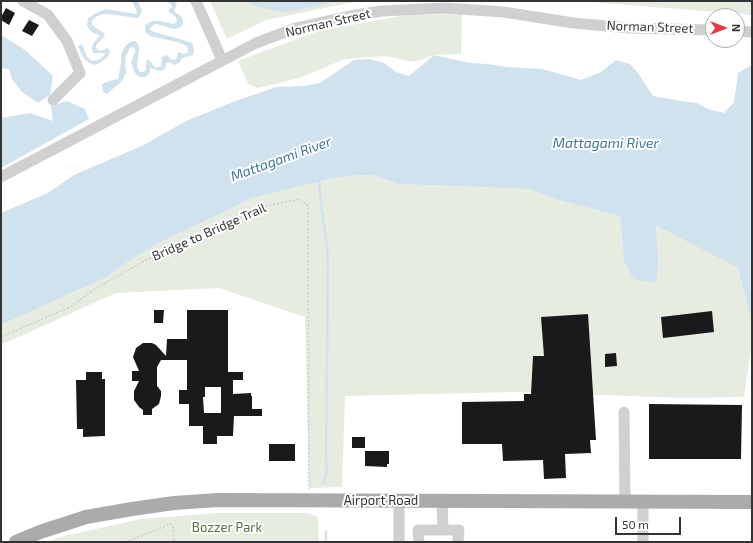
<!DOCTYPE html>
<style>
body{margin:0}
#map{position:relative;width:753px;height:543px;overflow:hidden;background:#fff;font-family:"Exo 2",sans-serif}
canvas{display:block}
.frame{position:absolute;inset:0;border:2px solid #333;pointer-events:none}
.north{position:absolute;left:705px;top:8px;width:40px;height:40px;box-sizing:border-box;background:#fff;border:1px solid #adadad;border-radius:50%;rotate:90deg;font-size:11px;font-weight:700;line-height:16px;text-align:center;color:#333}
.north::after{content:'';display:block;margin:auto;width:14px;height:18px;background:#e63946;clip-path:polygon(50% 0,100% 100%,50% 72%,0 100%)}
.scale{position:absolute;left:615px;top:517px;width:66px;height:18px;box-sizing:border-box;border:2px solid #333;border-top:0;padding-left:5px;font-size:12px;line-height:14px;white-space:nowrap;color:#333;-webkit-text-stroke:3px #fff;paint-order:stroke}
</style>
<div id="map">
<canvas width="753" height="543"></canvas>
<div class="frame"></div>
<div class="north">N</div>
<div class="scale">50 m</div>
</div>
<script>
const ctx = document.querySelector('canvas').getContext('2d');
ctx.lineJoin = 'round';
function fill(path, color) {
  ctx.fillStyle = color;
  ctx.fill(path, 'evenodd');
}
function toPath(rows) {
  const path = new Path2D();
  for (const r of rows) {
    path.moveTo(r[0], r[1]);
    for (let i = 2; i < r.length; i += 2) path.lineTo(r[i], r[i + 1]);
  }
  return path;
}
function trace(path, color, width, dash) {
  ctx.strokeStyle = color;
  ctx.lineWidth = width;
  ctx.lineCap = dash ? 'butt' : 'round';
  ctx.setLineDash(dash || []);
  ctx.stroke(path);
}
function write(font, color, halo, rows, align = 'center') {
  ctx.font = font + ' "Exo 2",sans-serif';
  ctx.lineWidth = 4;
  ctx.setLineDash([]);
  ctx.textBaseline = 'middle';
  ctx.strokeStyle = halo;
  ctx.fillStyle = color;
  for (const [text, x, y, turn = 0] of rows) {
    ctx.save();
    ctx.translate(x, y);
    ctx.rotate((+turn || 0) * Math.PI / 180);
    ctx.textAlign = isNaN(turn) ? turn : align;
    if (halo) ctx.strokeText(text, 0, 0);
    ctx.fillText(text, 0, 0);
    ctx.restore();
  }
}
fill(toPath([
 [210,1,359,1,266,20,227,39],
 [579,1,752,1,752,15],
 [462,14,461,54,434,55,413,62,386,56,345,59,299,78,258,88,248,84,238,61,318,31,407,15],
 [373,175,399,184,528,189,559,200,620,216,624,262,658,255,656,224,738,268,752,322,752,341,744,397,685,398,517,392,345,396,342,487,309,488,305,317,219,288,116,293,1,345,1,325,107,277,132,259,161,242,224,212,249,199,330,179,346,176],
 [218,513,308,513,318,517,319,542,49,542,60,537,141,519]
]), '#e6ecdf');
fill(toPath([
 [132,1,138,1,142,11,140,16,137,18,116,15,104,14,97,16,92,21,92,25,105,34,104,37,96,45,96,48,100,51,108,48,110,52,107,58,96,65,89,63,83,57,78,46,82,44,87,57,92,61,98,60,104,56,105,53,93,53,92,48,93,44,100,35,93,33,89,29,87,25,88,18,96,13,106,9,135,14,137,13,136,9],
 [166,1,175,1,177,5,174,10,176,13,181,16,183,20,183,25,179,28,174,29,156,24,152,26,150,30,154,32,183,40,192,43,194,49,193,55,182,58,180,62,175,65,169,62,166,63,165,69,160,71,150,68,150,72,146,77,140,77,135,73,131,63,135,52,135,48,132,47,129,49,125,59,126,73,122,81,107,94,103,92,102,84,109,81,118,79,121,63,121,54,125,46,130,42,135,41,139,45,139,48,137,67,140,72,144,72,146,69,146,62,148,59,156,68,161,66,162,57,167,55,171,59,175,60,177,58,177,54,180,52,183,54,188,53,188,48,185,45,177,42,150,36,145,32,145,25,152,21,161,21,173,24,177,22,176,17,168,11,172,7,171,4],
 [249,1,336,1,299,10,280,12,251,5],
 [1,35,25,50,53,76,50,95,38,103,22,92,12,79,9,69,1,68],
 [434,55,470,63,487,64,508,67,542,69,581,80,601,72,616,60,630,64,638,73,653,96,681,101,697,103,708,109,724,113,734,102,738,73,752,65,752,322,738,268,656,225,658,255,657,283,634,279,624,262,620,216,559,200,528,189,399,184,373,175,346,176,330,179,249,199,224,212,161,242,132,259,107,277,1,325,1,213,48,193,74,175,144,145,186,121,233,102,276,87,304,86,320,83,354,60,369,59,384,63,396,72,409,76],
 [67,101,85,109,89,119,1,168,1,118,30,113,53,121,51,106]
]), '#cfe2ee');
trace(toPath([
 [319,181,321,204,327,246,328,265,326,455,327,471,323,483],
 [326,542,326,532]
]), '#cfe2ee', 2.5);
fill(toPath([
 [6,8,15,13,9,25,1,20,1,17],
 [29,20,39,25,32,36,22,31],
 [154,310,164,310,163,323,154,323],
 [187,310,228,310,228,372,243,372,243,380,233,380,233,394,251,393,251,396,252,396,252,409,262,409,262,416,234,416,233,436,217,436,217,444,203,444,203,426,189,426,189,404,179,404,179,390,187,390,187,360,161,360,157,367,157,386,161,391,161,396,159,404,152,409,152,415,143,415,143,410,139,407,134,400,134,391,139,381,132,381,132,371,139,371,133,357,136,348,143,343,152,343,156,345,166,356,167,339,187,339],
 [205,387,221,387,221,413,204,413,203,397,205,397],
 [712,311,714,332,663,338,661,317],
 [588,314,596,440,590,440,591,453,565,454,566,478,544,479,543,460,503,461,502,444,462,444,462,402,524,401,524,394,531,394,533,356,544,356,541,317],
 [616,353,617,366,605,367,605,354],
 [86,372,102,372,102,379,105,379,105,436,83,437,83,429,77,429,76,380,86,380],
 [649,404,742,405,741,459,649,459],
 [352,437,365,437,365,448,352,448],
 [269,444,295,444,295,461,269,461],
 [365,451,389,451,389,464,387,464,387,467,365,466]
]), '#1a1a1a');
trace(toPath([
 [1,337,72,306,95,289,157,254,202,238,230,221,266,206,300,199,308,206,309,489],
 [126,542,171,524,173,525,174,542]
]), '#cdcdcd', 1.5, [2, 2]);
trace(toPath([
 [23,1,48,15,67,41,80,73,53,100],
 [196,1,222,60],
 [737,31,752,32],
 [1,177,256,43,296,28,349,16,382,11,445,8,504,12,573,23,629,28,713,30],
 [624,412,625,501],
 [442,501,443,530],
 [399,502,399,542],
 [419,542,418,530,459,530,458,542],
 [643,542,643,501]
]), '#d0d0d0', 11);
trace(toPath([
 [16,542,40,532,86,517,132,509,174,503,218,500,752,502]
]), '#ababab', 14);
write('13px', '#333', '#fff', [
 ["Norman Street",328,23,-13],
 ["Norman Street",650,27,2],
 ["Bridge to Bridge Trail",209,232,-24],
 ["Airport Road",381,501]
]);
write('13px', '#56703f', '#fff', [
 ["Bozzer Park",227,528]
]);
write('italic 14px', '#3f7597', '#fff', [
 ["Mattagami River",606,143],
 ["Mattagami River",281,159,-20]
]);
</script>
